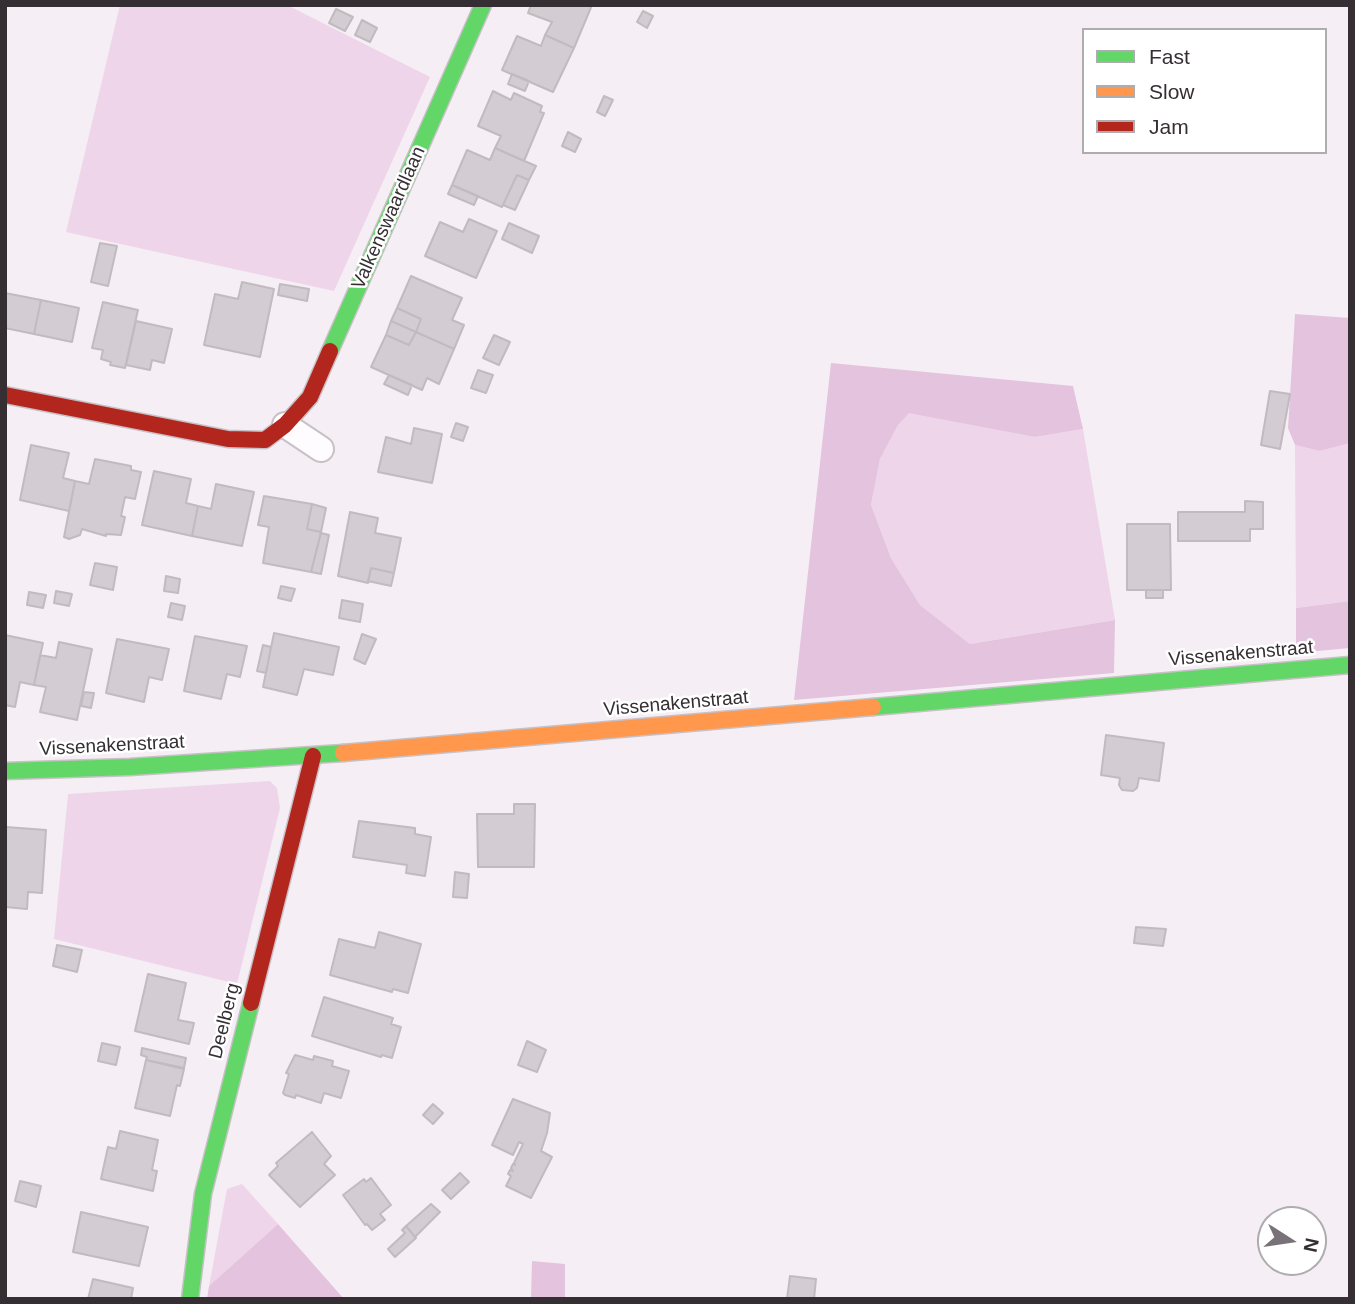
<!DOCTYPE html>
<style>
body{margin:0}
#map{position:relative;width:1355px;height:1304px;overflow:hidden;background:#f6eef5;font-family:Arial,sans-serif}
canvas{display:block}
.frame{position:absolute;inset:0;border:7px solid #352f34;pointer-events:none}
.legend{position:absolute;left:1082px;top:28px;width:245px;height:126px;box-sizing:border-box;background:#fff;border:2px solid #aeacae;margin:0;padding:9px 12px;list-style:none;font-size:21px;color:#352f34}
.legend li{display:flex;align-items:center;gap:14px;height:35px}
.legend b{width:35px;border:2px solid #aeacae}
.north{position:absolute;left:1257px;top:1206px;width:70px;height:70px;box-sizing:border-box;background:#fff;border:2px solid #aeacae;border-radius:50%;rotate:102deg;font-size:19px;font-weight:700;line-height:28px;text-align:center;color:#352f34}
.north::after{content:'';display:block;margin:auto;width:24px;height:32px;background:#797278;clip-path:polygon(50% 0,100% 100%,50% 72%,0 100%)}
</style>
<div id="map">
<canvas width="1355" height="1304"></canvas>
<div class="frame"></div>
<ul class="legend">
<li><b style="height:9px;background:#63d668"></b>Fast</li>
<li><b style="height:9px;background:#ff974d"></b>Slow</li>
<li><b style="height:9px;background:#b3261e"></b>Jam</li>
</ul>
<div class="north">N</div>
</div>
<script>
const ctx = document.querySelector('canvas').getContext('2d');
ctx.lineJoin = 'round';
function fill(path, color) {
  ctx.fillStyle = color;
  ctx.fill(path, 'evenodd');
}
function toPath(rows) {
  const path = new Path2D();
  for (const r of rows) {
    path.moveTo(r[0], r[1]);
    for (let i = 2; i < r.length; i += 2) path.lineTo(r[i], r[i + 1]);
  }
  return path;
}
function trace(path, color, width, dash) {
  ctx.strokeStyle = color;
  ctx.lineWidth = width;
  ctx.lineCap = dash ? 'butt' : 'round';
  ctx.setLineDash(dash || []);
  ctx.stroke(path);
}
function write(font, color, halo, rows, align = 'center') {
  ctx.font = font + ' Arial,sans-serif';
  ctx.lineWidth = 5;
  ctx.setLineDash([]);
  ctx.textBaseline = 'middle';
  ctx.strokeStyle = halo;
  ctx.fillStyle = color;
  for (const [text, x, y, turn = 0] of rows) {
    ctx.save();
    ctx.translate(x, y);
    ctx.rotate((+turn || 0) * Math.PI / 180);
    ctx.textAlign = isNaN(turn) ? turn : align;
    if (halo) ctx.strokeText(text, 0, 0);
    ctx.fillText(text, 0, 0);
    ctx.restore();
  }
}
fill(toPath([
 [120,5,287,5,430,77,334,291,66,232],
 [909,412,1035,437,1083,429,1115,620,970,644,920,605,891,558,871,505,880,459,898,425],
 [1350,443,1350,601,1296,608,1295,445,1320,451],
 [270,781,277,788,280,808,237,984,54,939,68,794],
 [242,1184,278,1224,209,1286,227,1189]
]), '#eed5e9');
fill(toPath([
 [1295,314,1350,318,1350,443,1320,451,1295,445,1288,428],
 [831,363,1073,386,1083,429,1035,437,909,413,898,425,880,459,871,505,891,558,920,605,970,644,1115,620,1114,673,794,700],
 [1350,601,1350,648,1296,653,1296,608],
 [278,1224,344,1299,207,1299,209,1286],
 [532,1261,565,1264,565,1299,531,1299]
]), '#e4c3de');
const building = toPath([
 [531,5,592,5,574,48,545,35,552,22,528,13,531,5],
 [336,9,353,17,345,31,329,23,336,9],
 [643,11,653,16,647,28,637,22,643,11],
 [362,20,377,28,370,42,355,35,362,20],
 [545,35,574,48,553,92,502,70,517,36,541,46,545,35],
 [512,74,529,81,525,91,508,84,512,74],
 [493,91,511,100,514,93,542,106,540,112,544,113,524,161,495,148,501,136,478,126,493,91],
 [604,96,613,100,605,116,597,112,604,96],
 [568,132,581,139,575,152,562,146,568,132],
 [495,148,536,166,529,180,517,175,502,207,452,185,467,150,490,160,495,148],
 [517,175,529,180,515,210,503,205,517,175],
 [452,185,478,196,474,205,448,194,452,185],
 [469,219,497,231,476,278,425,256,440,222,463,232,469,219],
 [509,223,539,236,532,253,502,239,509,223],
 [100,243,117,246,108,286,91,282,100,243],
 [411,276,462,298,452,320,464,325,454,349,416,332,421,319,397,308,411,276],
 [242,282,274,289,260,357,204,345,215,294,238,299,242,282],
 [280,284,309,289,307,301,278,295,280,284],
 [5,293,41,300,34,334,5,328,5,293],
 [41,300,79,308,72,342,34,334,41,300],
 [103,302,138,310,125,368,110,365,111,362,101,359,103,350,92,348,103,302],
 [397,308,421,319,416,332,391,321,397,308],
 [136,321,172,329,164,363,152,360,150,370,126,365,136,321],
 [391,321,416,332,409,345,386,335,391,321],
 [416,332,454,349,439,384,427,378,422,390,371,367,386,335,409,345,416,332],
 [494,335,510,342,499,365,483,358,494,335],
 [478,370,493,375,486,393,471,388,478,370],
 [389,375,412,385,408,395,384,384,389,375],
 [1270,391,1290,394,1280,449,1261,445,1270,391],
 [456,423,468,427,463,441,451,437,456,423],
 [414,428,442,434,432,483,378,472,386,437,411,444,414,428],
 [31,445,69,453,63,478,75,481,69,511,20,500,31,445],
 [95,459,131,466,131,470,141,472,135,499,125,497,121,516,125,517,121,535,106,534,106,536,82,529,80,535,69,539,64,537,75,481,89,484,95,459],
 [154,471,191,479,186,503,198,506,192,536,142,525,154,471],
 [216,484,254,492,242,546,192,536,198,506,211,509,216,484],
 [264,496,312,504,307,529,321,532,311,572,263,563,269,527,258,525,264,496],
 [1245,501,1263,502,1263,529,1250,529,1250,541,1178,541,1178,512,1245,512,1245,501],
 [312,504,326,508,321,532,307,529,312,504],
 [350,512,378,518,375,533,401,538,394,573,371,568,368,583,338,576,350,512],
 [1127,524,1170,524,1171,590,1127,590,1127,524],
 [321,533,329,535,321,574,311,572,321,533],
 [95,563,117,567,113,590,90,585,95,563],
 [371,568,394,573,391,586,368,581,371,568],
 [166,576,180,579,178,593,164,591,166,576],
 [281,586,295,589,291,601,278,598,281,586],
 [1146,590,1163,590,1163,598,1146,598,1146,590],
 [56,591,72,594,69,606,54,603,56,591],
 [29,592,46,595,43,608,27,605,29,592],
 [342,600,363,604,360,622,339,618,342,600],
 [171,603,185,606,182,620,168,617,171,603],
 [274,633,339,647,333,675,304,669,297,695,263,687,274,633],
 [362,634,376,639,365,664,354,659,362,634],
 [5,635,43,643,34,685,20,682,15,707,5,705,5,635],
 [195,636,247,646,240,677,227,674,221,699,184,691,195,636],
 [117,639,169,649,162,680,149,677,144,702,106,693,117,639],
 [59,642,92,649,77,720,40,712,46,687,34,685,40,655,56,658,59,642],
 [263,645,271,647,266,673,257,671,263,645],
 [84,692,94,693,91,708,81,706,84,692],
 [1106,735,1164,743,1159,781,1139,778,1137,788,1133,791,1122,790,1119,785,1120,778,1101,775,1106,735],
 [514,804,535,804,534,867,478,867,477,814,514,814,514,804],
 [359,821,415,828,415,834,431,837,425,876,406,873,407,865,353,857,359,821],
 [6,827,46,830,42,893,28,892,27,909,5,907,6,827],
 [455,872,469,874,467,898,453,897,455,872],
 [1136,927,1166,929,1163,946,1134,943,1136,927],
 [379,932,421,944,408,993,393,989,392,992,330,975,339,939,375,948,379,932],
 [57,945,82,950,77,972,53,966,57,945],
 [148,974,186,983,178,1020,194,1023,189,1044,135,1031,148,974],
 [324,997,393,1018,391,1024,401,1027,392,1058,382,1055,381,1057,312,1036,324,997],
 [527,1041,546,1050,537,1072,518,1065,527,1041],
 [102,1043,120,1047,116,1065,98,1061,102,1043],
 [142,1048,186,1058,184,1068,146,1060,147,1057,141,1055,142,1048],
 [295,1055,313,1060,314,1056,333,1061,332,1066,349,1071,341,1098,324,1093,321,1103,296,1095,295,1098,285,1095,283,1093,289,1074,286,1073,295,1055],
 [146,1060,184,1069,180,1086,177,1085,170,1116,135,1108,146,1060],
 [513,1099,550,1113,547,1133,541,1151,552,1157,531,1198,506,1186,511,1176,508,1174,510,1170,513,1171,511,1168,513,1164,515,1165,514,1163,523,1144,519,1142,513,1155,492,1145,513,1099],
 [433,1104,443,1113,433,1124,423,1115,433,1104],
 [120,1131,158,1140,152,1170,157,1171,153,1191,101,1179,108,1147,116,1149,120,1131],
 [312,1132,331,1156,324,1164,335,1175,300,1207,269,1175,278,1166,276,1163,312,1132],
 [460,1173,469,1182,451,1199,442,1190,460,1173],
 [371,1178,391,1205,380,1214,385,1220,372,1230,367,1224,365,1225,343,1195,364,1179,366,1182,371,1178],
 [20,1181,41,1186,36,1207,15,1201,20,1181],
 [431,1204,440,1212,415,1237,406,1226,431,1204],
 [81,1212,148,1227,139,1266,73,1252,81,1212],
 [406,1226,416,1238,395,1257,388,1249,405,1233,402,1230,406,1226],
 [790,1276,816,1279,814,1299,787,1299,790,1276],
 [93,1279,133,1288,131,1299,88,1299,93,1279]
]);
fill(building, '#d3ccd2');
trace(building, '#c1bbc0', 2);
const street = toPath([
 [285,425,321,449]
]);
const fast = toPath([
 [330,351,483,5],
 [873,707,1350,665],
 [5,771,130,767,343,753],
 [190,1299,203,1194,251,1003]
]);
const slow = toPath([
 [343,753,873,707]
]);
const jam = toPath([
 [5,395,228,439,265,440,285,425,310,397,330,351],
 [251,1003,313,756]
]);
trace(street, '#c7c1c6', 28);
trace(fast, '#c7c1c6', 19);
trace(slow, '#c7c1c6', 19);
trace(jam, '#c7c1c6', 19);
trace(street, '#fefcfe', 24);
trace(fast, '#63d668', 16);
trace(slow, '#ff974d', 16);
trace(jam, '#b3261e', 16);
write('19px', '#352f34', '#fff', [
 ["Valkenswaardlaan",389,218,-66],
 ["Vissenakenstraat",1241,654,-5],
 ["Vissenakenstraat",676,704,-5],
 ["Vissenakenstraat",112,746,-3],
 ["Deelberg",225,1021,-76]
]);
</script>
